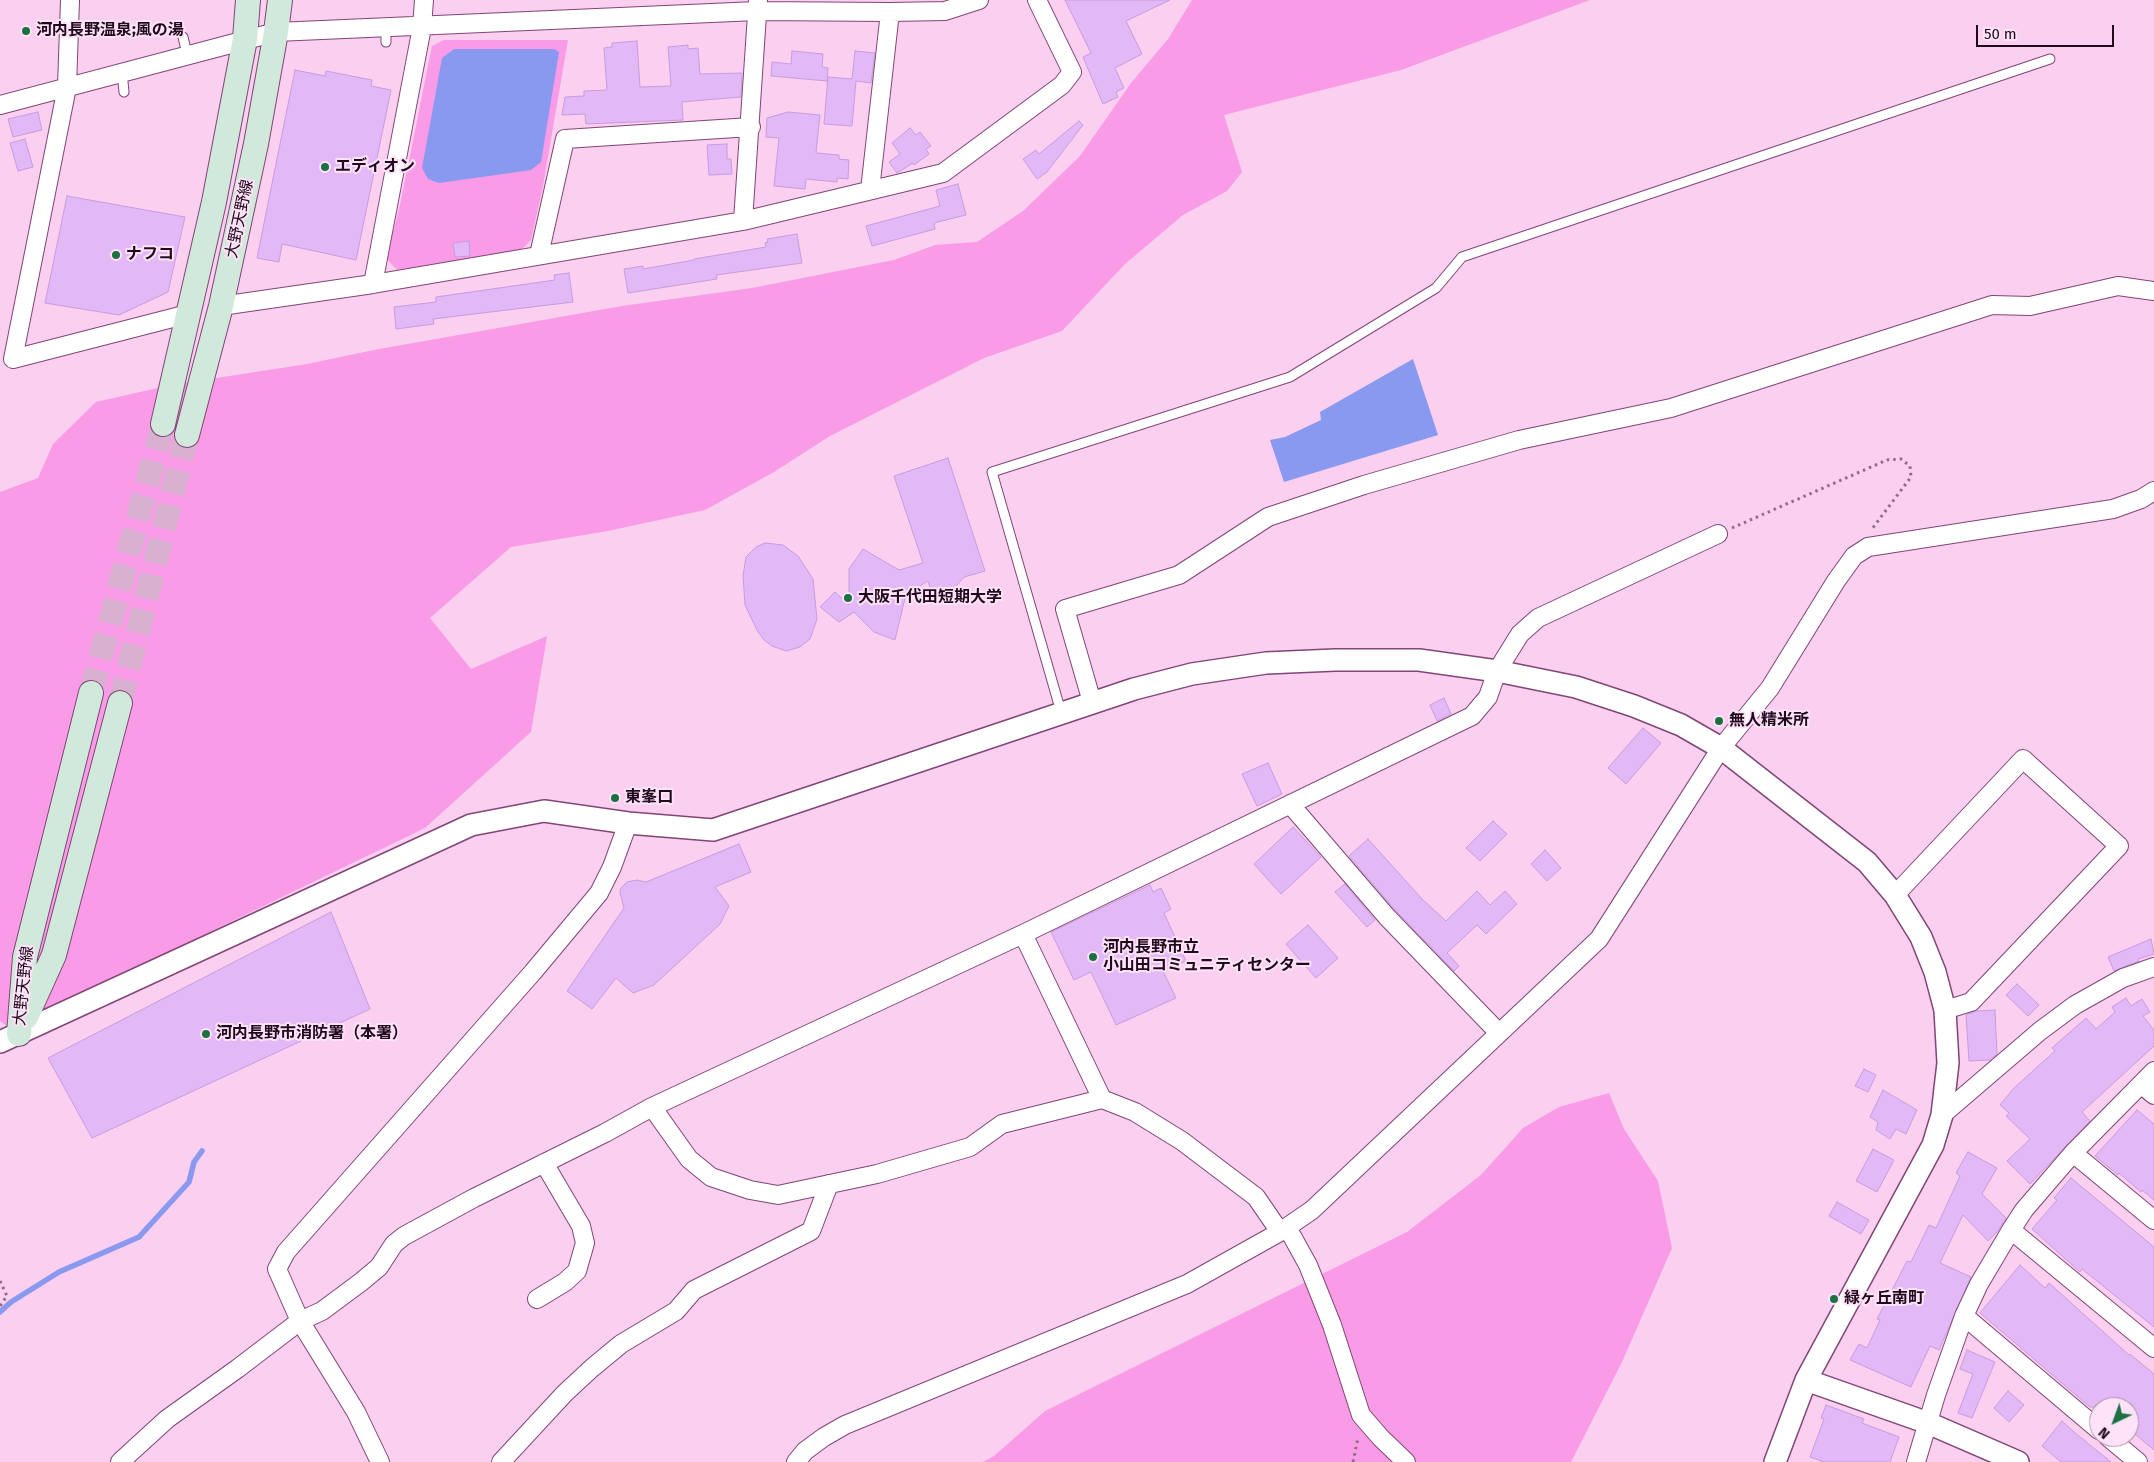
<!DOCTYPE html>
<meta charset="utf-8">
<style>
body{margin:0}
#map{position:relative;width:2154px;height:1462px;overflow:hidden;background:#facff0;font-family:"Fira Sans",sans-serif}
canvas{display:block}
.north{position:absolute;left:2089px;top:1397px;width:50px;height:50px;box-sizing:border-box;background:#fee2f7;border:1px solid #a68ba0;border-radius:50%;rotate:222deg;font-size:14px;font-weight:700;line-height:20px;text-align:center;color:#21091d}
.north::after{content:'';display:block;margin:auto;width:18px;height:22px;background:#1c7042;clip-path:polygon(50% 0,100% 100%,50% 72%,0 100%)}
.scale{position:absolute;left:1976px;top:25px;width:138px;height:22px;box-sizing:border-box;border:2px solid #21091d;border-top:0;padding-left:6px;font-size:15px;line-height:18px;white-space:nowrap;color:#21091d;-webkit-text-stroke:4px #fee2f7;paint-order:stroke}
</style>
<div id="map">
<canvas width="2154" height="1462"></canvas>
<div class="north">N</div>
<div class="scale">50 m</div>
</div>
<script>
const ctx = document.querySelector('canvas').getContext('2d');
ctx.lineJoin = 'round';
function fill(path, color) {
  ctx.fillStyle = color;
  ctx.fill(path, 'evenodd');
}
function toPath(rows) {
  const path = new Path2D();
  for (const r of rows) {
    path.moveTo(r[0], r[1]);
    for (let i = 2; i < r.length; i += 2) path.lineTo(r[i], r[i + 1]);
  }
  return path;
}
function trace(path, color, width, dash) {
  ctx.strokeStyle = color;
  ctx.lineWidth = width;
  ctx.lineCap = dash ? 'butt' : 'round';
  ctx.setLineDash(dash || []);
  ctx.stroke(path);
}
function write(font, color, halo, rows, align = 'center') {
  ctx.font = font + ' "Fira Sans","Noto Sans JP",sans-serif';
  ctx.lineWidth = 4;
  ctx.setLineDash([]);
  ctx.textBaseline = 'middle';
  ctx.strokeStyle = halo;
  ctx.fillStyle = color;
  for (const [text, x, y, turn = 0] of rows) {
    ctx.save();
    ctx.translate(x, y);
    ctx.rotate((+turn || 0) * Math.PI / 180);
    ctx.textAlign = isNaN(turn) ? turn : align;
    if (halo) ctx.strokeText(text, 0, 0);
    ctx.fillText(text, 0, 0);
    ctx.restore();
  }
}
fill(toPath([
 [1192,0,1590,0,1401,70,1224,115,1242,172,1227,191,1183,215,1125,264,1062,331,984,358,830,436,774,472,705,510,608,531,511,547,430,618,471,669,547,636,531,732,425,828,220,927,81,998,7,1026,0,1021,0,492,38,478,53,444,96,402,171,385,307,364,374,350,622,306,752,288,894,260,935,245,977,242,1023,211,1080,156,1131,83,1168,39],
 [444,40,568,40,543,186,531,240,521,250,397,270,386,258,400,205,432,46],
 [1609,1093,1624,1129,1658,1181,1672,1248,1622,1362,1571,1462,983,1462,994,1456,1045,1411,1407,1232,1481,1175,1523,1128,1559,1107]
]), '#fa9be7');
fill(toPath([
 [454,49,554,49,559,52,541,162,531,170,439,183,428,179,422,168,442,58],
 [1413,359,1438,435,1284,482,1270,440,1285,437,1321,420,1320,412]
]), '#8899ef');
trace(toPath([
 [0,1312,11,1302,59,1272,139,1237,189,1182,194,1162,202,1151]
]), '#8899ef', 5.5);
const building = toPath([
 [1065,0,1170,0,1126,21,1142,54,1115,68,1124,88,1116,92,1118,97,1103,104,1083,57,1091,53,1065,0],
 [637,41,640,87,671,86,668,47,688,45,688,49,698,48,700,74,742,73,741,97,682,102,683,120,586,124,585,114,562,115,565,97,584,96,584,91,607,90,604,48,612,47,612,43,637,41],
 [792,51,823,54,822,67,828,68,827,81,771,76,772,62,791,64,792,51],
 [855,51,875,53,871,83,856,81,852,126,824,124,828,77,852,79,855,51],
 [295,70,325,76,326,71,372,80,371,86,391,90,356,260,282,244,279,262,257,258,295,70],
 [38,112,42,130,13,137,8,119,38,112],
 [788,112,820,115,816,153,839,155,839,159,849,160,848,179,837,178,837,182,806,179,805,189,774,186,779,138,766,137,767,118,788,112],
 [1079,121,1083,125,1047,172,1037,179,1023,159,1036,150,1039,154,1079,121],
 [910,128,916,135,920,132,931,146,926,149,929,154,914,165,913,163,897,173,889,162,900,154,892,143,910,128],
 [25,139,33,167,18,171,10,143,25,139],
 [727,144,727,159,731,159,732,174,709,175,707,145,727,144],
 [958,184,966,215,934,223,935,229,872,246,866,226,940,206,936,190,958,184],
 [67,196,185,217,168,292,119,315,45,303,67,196],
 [797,234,802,263,716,275,717,279,628,293,624,269,643,266,643,269,694,260,694,259,766,247,765,243,768,242,767,239,797,234],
 [469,241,470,256,455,257,453,243,469,241],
 [569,273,573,302,433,319,434,324,396,329,394,307,436,302,436,297,555,280,554,275,569,273],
 [948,458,985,571,964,577,945,599,935,602,928,581,906,594,895,640,874,632,854,612,839,622,820,607,835,592,849,605,849,569,863,549,899,570,923,563,894,476,948,458],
 [765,543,783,545,798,556,813,579,817,619,810,639,800,647,786,651,772,646,764,640,757,630,745,605,743,576,746,557,756,547,765,543],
 [1444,698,1451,714,1437,721,1430,705,1444,698],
 [1643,728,1661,743,1626,784,1608,768,1643,728],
 [1268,763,1282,794,1257,806,1242,774,1268,763],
 [1493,821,1507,834,1480,861,1466,848,1493,821],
 [1293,827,1321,857,1281,894,1254,864,1293,827],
 [1368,839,1422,899,1446,921,1477,891,1490,905,1505,891,1517,904,1486,934,1477,925,1447,953,1459,966,1454,971,1395,910,1349,856,1368,839],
 [739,844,751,872,715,887,729,906,720,924,654,985,633,993,616,978,592,1009,567,991,624,908,620,893,621,888,627,882,637,880,646,882,739,844],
 [1545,850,1561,868,1547,881,1531,864,1545,850],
 [1345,884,1375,920,1367,927,1335,892,1345,884],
 [1150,885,1153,892,1161,888,1171,909,1164,913,1186,961,1163,971,1176,998,1116,1025,1091,972,1074,980,1051,932,1150,885],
 [331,912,370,1009,92,1138,48,1058,331,912],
 [1308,925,1338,958,1316,978,1286,944,1308,925],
 [2151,939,2154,954,2138,959,2139,961,2114,971,2108,957,2151,939],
 [2017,984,2039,1005,2028,1016,2006,995,2017,984],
 [2126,998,2131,1006,2142,999,2150,1012,2143,1016,2154,1030,2154,1046,2082,1112,2090,1121,2030,1184,2007,1161,2030,1139,2006,1116,2009,1113,2000,1105,2014,1088,2055,1051,2052,1048,2086,1018,2096,1029,2115,1012,2112,1007,2126,998],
 [1995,1010,1997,1054,1990,1060,1969,1061,1966,1015,1976,1011,1995,1010],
 [1864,1069,1876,1075,1868,1092,1855,1086,1864,1069],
 [1883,1090,1917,1110,1906,1134,1896,1129,1890,1139,1876,1130,1878,1122,1870,1117,1883,1090],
 [2137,1110,2154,1124,2154,1200,2142,1190,2141,1192,2119,1173,2118,1175,2095,1156,2137,1110],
 [1873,1149,1894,1160,1877,1192,1856,1181,1873,1149],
 [1968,1152,1997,1168,1982,1194,2006,1218,1997,1232,1988,1241,1963,1215,1940,1263,1971,1277,1939,1350,1930,1346,1911,1387,1850,1360,1859,1344,1867,1348,1880,1320,1877,1319,1907,1261,1911,1262,1929,1225,1936,1228,1960,1176,1956,1173,1968,1152],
 [2071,1178,2154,1247,2154,1327,2082,1269,2080,1272,2032,1229,2057,1200,2054,1198,2071,1178],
 [1837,1202,1869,1220,1861,1234,1829,1216,1837,1202],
 [2020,1265,2045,1288,2049,1283,2129,1355,2130,1354,2154,1374,2154,1450,2129,1429,2129,1407,2090,1407,1980,1313,2020,1265],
 [1967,1350,1995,1362,1972,1418,1958,1413,1973,1374,1960,1369,1967,1350],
 [2008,1391,2024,1405,2009,1422,1994,1408,2008,1391],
 [1826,1405,1864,1419,1862,1423,1899,1437,1890,1462,1824,1462,1810,1457,1824,1419,1821,1418,1826,1405],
 [2062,1421,2074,1432,2111,1462,2061,1462,2042,1446,2062,1421]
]);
fill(building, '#e2b8f6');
trace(building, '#c89bde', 1);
trace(toPath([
 [91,693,163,424],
 [120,703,187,435]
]), '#d9b1d0', 24, [24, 12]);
const service = toPath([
 [386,29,386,42],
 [183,37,187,54],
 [122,72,124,92],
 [1061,712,992,472,1290,377,1436,288,1462,257,2050,59]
]);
const minor = toPath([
 [70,0,67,87,13,359,188,314],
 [0,105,276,32,757,11,890,12,945,11,979,0],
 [870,190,890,12],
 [743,221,758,0],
 [539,255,565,139,751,127],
 [373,284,422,27,424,0],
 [221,306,373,284,743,221,943,173,1062,85,1072,72,1037,0],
 [1092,702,1065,609,1179,575,1268,517,1364,485,1519,440,1671,408,1992,305,2030,306,2118,286,2154,291],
 [1290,804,1387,917,1499,1033],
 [1895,895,2023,759,2119,846,1971,1002,1945,1010],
 [1023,934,1102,1099],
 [2141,1084,2154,1095],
 [652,1107,689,1159,711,1177,750,1190,778,1195,877,1174,970,1147,1002,1124,1102,1099,1135,1112,1182,1141,1256,1197,1280,1232],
 [1942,1115,2040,1031,2075,1005,2123,978,2154,967],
 [2073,1153,2154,1220],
 [1287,1227,1308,1265,1332,1325,1361,1415,1381,1438,1406,1462],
 [2011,1230,2154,1348],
 [537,1299,565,1282,577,1271,585,1243,581,1226,544,1163],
 [1964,1316,2099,1430],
 [2108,1437,2138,1462],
 [120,1462,167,1419,237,1369,300,1321,322,1311,361,1282,379,1267,394,1244,404,1236,474,1198,605,1133,652,1107,1023,934,1472,716,1488,697,1497,671,1520,634,1538,618,1718,534],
 [380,1462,356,1412,300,1321,277,1269,286,1252,533,972,599,893,612,867,628,823],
 [501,1462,565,1393,592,1368,621,1344,676,1311,694,1290,811,1231,829,1184],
 [796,1462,805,1451,824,1437,845,1425,1187,1284,1280,1232,1312,1210,1599,939,1721,748,1770,688,1836,581,1854,556,1868,547,2113,509,2141,499,2154,491],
 [1916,1462,1936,1395,1964,1316,1979,1284,2011,1230,2024,1210,2073,1153,2154,1071]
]);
const tertiary = toPath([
 [0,1042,471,825,544,811,628,823,713,830,1134,689,1192,674,1266,663,1335,660,1419,660,1497,671,1576,687,1634,706,1681,725,1721,748,1867,862,1895,895,1921,937,1935,972,1945,1010,1948,1063,1942,1115,1933,1145,1806,1380,1775,1462],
 [1806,1380,1928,1423,2018,1462]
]);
const secondary = toPath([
 [163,424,214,202,245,39,248,0],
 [187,435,221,306,256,144,276,32,280,0],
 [26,1017,54,955,120,703],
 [19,1034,25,957,91,693]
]);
trace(service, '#814576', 11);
trace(minor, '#814576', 20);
trace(tertiary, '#814576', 24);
trace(secondary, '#814576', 26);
trace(toPath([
 [1732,528,1887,460,1901,459,1910,466,1911,477,1872,529],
 [0,1281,7,1296,0,1306],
 [1353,1462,1358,1438]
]), '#8f6d88', 3, [2.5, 4]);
trace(service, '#fff', 9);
trace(minor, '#fff', 18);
trace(tertiary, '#fff', 21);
trace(secondary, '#d0e9da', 24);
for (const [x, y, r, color] of [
 [26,31,5,"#1c7042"],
 [325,167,5,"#1c7042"],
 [116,255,5,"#1c7042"],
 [848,598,5,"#1c7042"],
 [1719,721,5,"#1c7042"],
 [615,798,5,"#1c7042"],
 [1093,957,5,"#1c7042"],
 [206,1034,5,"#1c7042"],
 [1834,1299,5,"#1c7042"]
]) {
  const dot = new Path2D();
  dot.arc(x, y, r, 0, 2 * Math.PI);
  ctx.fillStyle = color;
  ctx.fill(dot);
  trace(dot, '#fee2f7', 2);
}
write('bold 16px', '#21091d', '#fee2f7', [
 ["河内長野温泉;風の湯",36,31],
 ["エディオン",335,167],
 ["ナフコ",126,255],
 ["大阪千代田短期大学",858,598],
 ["無人精米所",1729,721],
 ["東峯口",625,798],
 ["河内長野市立",1103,948],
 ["小山田コミュニティセンター",1103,966],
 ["河内長野市消防署（本署）",216,1034],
 ["緑ヶ丘南町",1844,1299]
], 'left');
write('16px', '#21091d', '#fee2f7', [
 ["大野天野線",240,219,-78],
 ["大野天野線",24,986,-84]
]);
</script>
